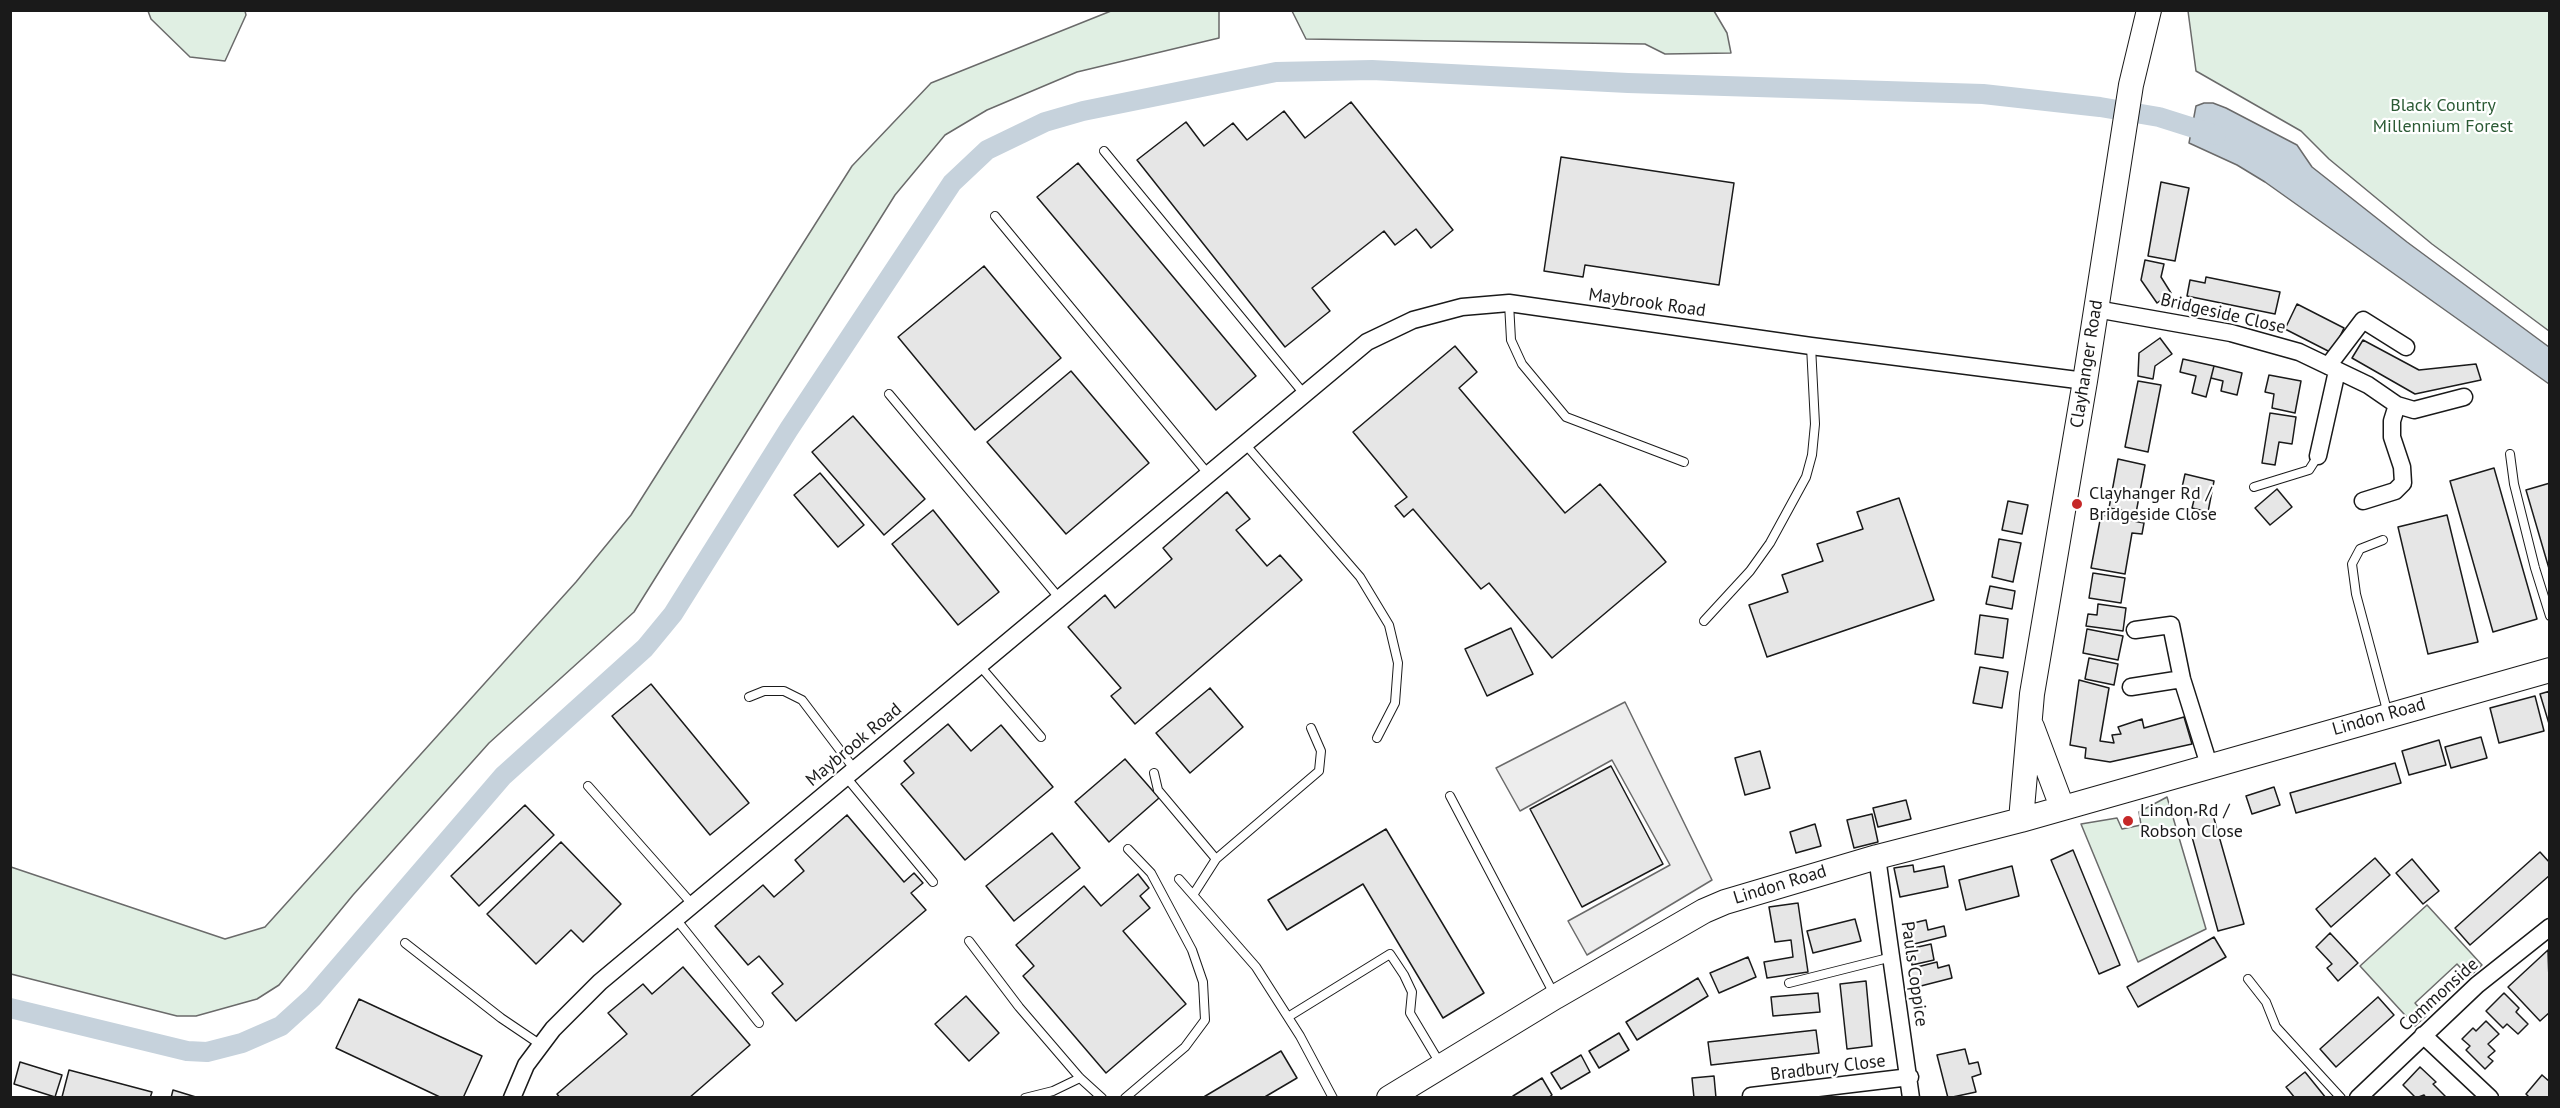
<!DOCTYPE html>
<style>
body{margin:0}
#map{position:relative;width:2560px;height:1108px;overflow:hidden;background:#fff;font-family:"PT Sans",sans-serif}
canvas{display:block}
.frame{position:absolute;inset:0;border:12px solid #1a1a1a;pointer-events:none}
</style>
<div id="map">
<canvas width="2560" height="1108"></canvas>
<div class="frame"></div>
</div>
<script>
const ctx = document.querySelector('canvas').getContext('2d');
ctx.lineJoin = 'round';
function fill(path, color) {
  ctx.fillStyle = color;
  ctx.fill(path, 'evenodd');
}
function toPath(rows) {
  const path = new Path2D();
  for (const r of rows) {
    path.moveTo(r[0], r[1]);
    for (let i = 2; i < r.length; i += 2) path.lineTo(r[i], r[i + 1]);
  }
  return path;
}
function trace(path, color, width, dash) {
  ctx.strokeStyle = color;
  ctx.lineWidth = width;
  ctx.lineCap = dash ? 'butt' : 'round';
  ctx.setLineDash(dash || []);
  ctx.stroke(path);
}
function write(font, color, halo, rows, align = 'center') {
  ctx.font = font + ' "PT Sans",sans-serif';
  ctx.lineWidth = 4.5;
  ctx.setLineDash([]);
  ctx.textBaseline = 'middle';
  ctx.strokeStyle = halo;
  ctx.fillStyle = color;
  for (const [text, x, y, turn = 0] of rows) {
    ctx.save();
    ctx.translate(x, y);
    ctx.rotate((+turn || 0) * Math.PI / 180);
    ctx.textAlign = isNaN(turn) ? turn : align;
    if (halo) ctx.strokeText(text, 0, 0);
    ctx.fillText(text, 0, 0);
    ctx.restore();
  }
}
const green = toPath([
 [245,11,246,15,225,61,190,57,151,19,148,11,245,11],
 [1111,11,1219,11,1219,38,1077,72,987,110,945,135,895,195,634,612,489,743,353,895,279,985,257,999,196,1016,177,1016,11,974,11,867,225,939,265,927,576,582,631,515,852,166,931,83,1111,11],
 [1292,11,1714,11,1727,33,1731,53,1665,54,1645,44,1306,39,1292,11],
 [2188,11,2549,11,2549,331,2432,244,2329,159,2301,131,2196,71,2188,11],
 [2167,797,2206,929,2138,962,2081,824,2117,818,2122,829,2141,825,2139,812,2167,797],
 [2427,905,2482,965,2469,977,2457,964,2415,1003,2426,1016,2415,1026,2360,966,2427,905]
]);
fill(green, '#e0efe3');
trace(green, '#6a6a6a', 1.5);
const parking = toPath([
 [1625,702,1712,880,1587,955,1568,921,1670,865,1612,760,1520,811,1496,768,1625,702]
]);
fill(parking, '#ededed');
trace(parking, '#6a6a6a', 1.5);
const water = toPath([
 [2204,103,2213,103,2226,108,2297,145,2312,167,2407,242,2549,347,2549,384,2265,182,2237,165,2189,143,2196,106,2204,103]
]);
fill(water, '#c6d2dc');
trace(water, '#6a6a6a', 1.5);
trace(toPath([
 [10,1008,187,1051,207,1052,242,1043,281,1026,313,997,503,776,645,648,673,614,789,429,952,183,987,150,1045,122,1083,111,1276,72,1372,70,1628,83,1983,94,2100,107,2159,117,2216,135]
]), '#c6d2dc', 20);
const building = toPath([
 [1351,102,1453,230,1431,248,1416,229,1395,245,1384,231,1312,288,1330,311,1285,347,1137,160,1186,122,1204,146,1233,123,1247,140,1284,111,1305,138,1351,102],
 [1561,157,1734,183,1719,285,1585,265,1583,277,1544,271,1561,157],
 [1078,163,1256,376,1216,410,1037,197,1078,163],
 [2161,182,2189,188,2175,261,2148,256,2161,182],
 [2145,260,2164,264,2161,277,2171,293,2157,303,2141,280,2145,260],
 [984,266,1061,358,975,430,898,337,984,266],
 [2206,277,2280,292,2275,314,2187,296,2190,280,2205,283,2206,277],
 [2297,304,2344,328,2332,353,2285,329,2297,304],
 [2160,338,2172,354,2155,366,2153,379,2138,376,2139,353,2160,338],
 [2363,340,2419,370,2476,364,2481,380,2415,394,2352,358,2363,340],
 [1455,346,1477,372,1459,388,1565,513,1600,484,1666,562,1552,658,1489,583,1481,589,1413,509,1404,517,1395,506,1407,497,1353,432,1455,346],
 [2183,359,2214,366,2206,397,2192,393,2196,376,2180,372,2183,359],
 [2214,366,2242,373,2237,395,2221,391,2223,381,2211,378,2214,366],
 [1071,371,1149,463,1066,534,987,442,1071,371],
 [2269,375,2301,381,2295,413,2272,408,2274,394,2265,392,2269,375],
 [2138,381,2161,385,2148,452,2125,447,2138,381],
 [2270,413,2296,417,2292,444,2279,442,2275,465,2262,463,2270,413],
 [853,416,925,499,884,535,812,452,853,416],
 [2118,459,2145,465,2136,513,2109,508,2118,459],
 [2494,468,2537,619,2493,632,2450,481,2494,468],
 [820,473,864,525,838,547,794,495,820,473],
 [2185,474,2214,481,2208,512,2192,508,2195,496,2181,492,2185,474],
 [2550,483,2550,572,2526,490,2550,483],
 [2277,489,2292,507,2270,525,2255,508,2277,489],
 [1227,492,1250,519,1236,530,1267,566,1280,555,1302,580,1135,724,1111,696,1121,688,1068,627,1105,595,1115,608,1172,559,1163,548,1227,492],
 [1899,498,1934,600,1767,657,1749,605,1788,592,1782,575,1823,561,1817,544,1863,529,1857,512,1899,498],
 [2008,501,2028,505,2022,534,2002,530,2008,501],
 [933,510,999,592,958,625,892,544,933,510],
 [2101,515,2144,523,2142,534,2132,533,2125,574,2091,568,2101,515],
 [2447,515,2478,642,2428,654,2398,527,2447,515],
 [1999,539,2021,543,2013,582,1992,577,1999,539],
 [2093,573,2125,578,2121,603,2089,598,2093,573],
 [1990,586,2015,591,2012,609,1986,604,1990,586],
 [2098,604,2126,608,2123,631,2086,626,2088,614,2097,615,2098,604],
 [1980,615,2008,619,2003,658,1975,654,1980,615],
 [1511,628,1533,674,1487,696,1465,649,1511,628],
 [2087,629,2123,636,2118,660,2083,653,2087,629],
 [2089,658,2118,664,2114,685,2085,679,2089,658],
 [1980,667,2008,672,2002,708,1973,703,1980,667],
 [2079,680,2109,688,2100,741,2114,743,2112,735,2121,734,2118,727,2142,719,2144,728,2184,717,2192,744,2110,762,2085,758,2086,748,2070,745,2079,680],
 [651,684,749,803,710,835,612,716,651,684],
 [1210,688,1243,727,1190,773,1156,733,1210,688],
 [2550,691,2550,727,2540,694,2550,691],
 [2535,696,2544,731,2499,743,2490,708,2535,696],
 [948,724,971,751,1001,725,1053,787,965,860,901,784,914,773,904,761,948,724],
 [2481,737,2487,758,2451,768,2445,747,2481,737],
 [2439,740,2446,765,2409,775,2402,751,2439,740],
 [1760,751,1770,788,1745,795,1735,758,1760,751],
 [1125,759,1159,798,1109,842,1075,802,1125,759],
 [2395,763,2401,783,2296,813,2290,793,2395,763],
 [1611,766,1663,864,1582,907,1530,809,1611,766],
 [2274,787,2280,805,2252,814,2246,796,2274,787],
 [1906,800,1911,819,1878,827,1873,808,1906,800],
 [525,805,554,835,479,906,451,876,525,805],
 [2211,808,2244,924,2218,931,2186,815,2211,808],
 [1872,814,1878,842,1854,848,1847,820,1872,814],
 [847,815,904,882,914,873,923,883,911,893,926,910,796,1021,772,993,783,984,759,956,748,965,715,926,763,885,774,897,804,871,795,860,847,815],
 [1815,824,1821,846,1796,853,1790,832,1815,824],
 [1386,829,1484,993,1443,1018,1363,884,1287,930,1268,900,1386,829],
 [1052,833,1080,868,1014,921,986,886,1052,833],
 [561,842,621,904,583,942,571,930,536,964,487,914,561,842],
 [2073,850,2120,965,2099,974,2051,860,2073,850],
 [2540,852,2550,863,2550,875,2470,945,2455,928,2540,852],
 [2375,858,2390,875,2331,927,2316,909,2375,858],
 [2412,859,2439,891,2423,904,2396,873,2412,859],
 [1913,865,1914,872,1944,866,1948,887,1900,897,1894,868,1913,865],
 [2012,866,2019,896,1966,910,1959,880,2012,866],
 [1138,874,1149,888,1140,896,1150,908,1123,931,1186,1004,1106,1073,1023,976,1034,966,1016,945,1084,886,1101,906,1138,874],
 [1798,903,1808,972,1767,978,1764,962,1793,957,1791,940,1775,942,1769,907,1798,903],
 [1855,919,1861,941,1813,953,1807,931,1855,919],
 [1926,920,1928,930,1944,926,1946,936,1910,945,1905,925,1926,920],
 [2330,933,2358,963,2338,981,2327,968,2332,964,2316,947,2330,933],
 [2214,937,2226,957,2138,1007,2127,987,2214,937],
 [1931,944,1934,960,1912,965,1909,949,1931,944],
 [2548,950,2550,1012,2540,1021,2508,987,2548,950],
 [1748,957,1756,977,1719,993,1710,973,1748,957],
 [1937,962,1938,968,1949,965,1952,978,1913,988,1909,969,1937,962],
 [683,967,750,1045,689,1098,560,1098,557,1094,627,1034,608,1013,643,984,652,994,683,967],
 [1698,978,1708,996,1637,1040,1626,1022,1698,978],
 [1866,981,1872,1046,1847,1049,1840,984,1866,981],
 [1818,993,1820,1012,1773,1016,1771,997,1818,993],
 [2504,993,2519,1008,2516,1012,2528,1024,2518,1034,2507,1024,2503,1028,2486,1011,2504,993],
 [966,996,999,1033,969,1061,935,1024,966,996],
 [2378,997,2394,1015,2336,1067,2320,1049,2378,997],
 [359,999,482,1056,463,1098,442,1098,336,1048,359,999],
 [2486,1021,2499,1034,2488,1044,2495,1051,2488,1057,2493,1061,2485,1069,2466,1050,2470,1046,2462,1039,2473,1028,2476,1031,2486,1021],
 [1816,1030,1819,1053,1711,1065,1708,1042,1816,1030],
 [1619,1033,1629,1050,1599,1068,1589,1051,1619,1033],
 [1965,1049,1969,1064,1978,1062,1981,1074,1972,1077,1976,1092,1948,1098,1937,1055,1965,1049],
 [1281,1051,1297,1078,1263,1098,1202,1098,1281,1051],
 [1581,1055,1590,1072,1561,1089,1551,1073,1581,1055],
 [20,1062,62,1075,55,1097,14,1084,20,1062],
 [2420,1067,2436,1082,2433,1084,2447,1098,2426,1098,2424,1095,2416,1098,2403,1085,2420,1067],
 [69,1070,152,1092,150,1098,62,1097,69,1070],
 [2305,1072,2326,1098,2295,1098,2286,1087,2305,1072],
 [2542,1075,2550,1082,2550,1098,2530,1098,2526,1094,2542,1075],
 [1714,1076,1716,1098,1694,1098,1692,1078,1714,1076],
 [1542,1078,1552,1095,1548,1098,1514,1098,1513,1096,1542,1078],
 [173,1090,199,1098,171,1098,173,1090]
]);
fill(building, '#e6e6e6');
trace(building, '#1a1a1a', 1.5);
const lane = toPath([
 [1104,151,1305,395],
 [995,216,1209,475],
 [1509,303,1511,340,1522,364,1566,417,1684,462],
 [889,394,1060,599],
 [1246,445,1360,577,1389,625,1398,663,1395,703,1377,738],
 [2510,454,2514,484,2535,568,2550,616],
 [2254,487,2309,470,2318,456],
 [2383,540,2360,549,2352,564,2356,594,2388,714],
 [1704,621,1750,571,1770,543,1806,477,1812,455,1815,424,1811,346],
 [980,666,1041,737],
 [749,697,764,691,784,691,802,700,855,770],
 [1154,773,1158,790,1216,859],
 [846,777,933,882],
 [588,786,693,905],
 [1450,796,1554,994],
 [1179,879,1256,967,1300,1036,1333,1098],
 [1193,895,1216,859,1319,771,1321,751,1311,728],
 [676,919,759,1023],
 [969,941,1019,1007,1080,1078,1102,1098],
 [405,943,501,1018,541,1045],
 [2248,979,2266,1002,2276,1027,2341,1098],
 [1789,983,1892,957],
 [1288,1017,1390,954,1404,975,1412,992,1410,1013,1441,1065],
 [1025,1098,1053,1091,1080,1078],
 [1125,1098,1185,1047,1205,1020,1203,982,1192,950,1151,873,1128,849]
]);
const street = toPath([
 [2096,309,2231,333,2299,352,2368,385,2397,405,2414,410,2464,397],
 [2328,366,2363,320,2406,347],
 [2318,456,2337,371],
 [2363,501,2395,491,2403,483,2402,467,2392,437,2392,421,2397,405],
 [2135,630,2171,625,2182,679,2209,765],
 [2131,687,2182,679],
 [1877,857,1911,1098],
 [2423,1035,2490,1098],
 [1751,1096,1910,1077],
 [512,1098,526,1065,553,1029,600,982,1367,342,1413,320,1462,307,1509,303,1811,346,2085,381],
 [2358,1098,2477,985,2550,927]
]);
const secondary = toPath([
 [2032,727,2062,807],
 [2021,820,2032,694,2085,381,2131,85,2149,10],
 [1389,1098,1555,997,1704,911,1725,902,1877,857,2021,820,2550,670]
]);
trace(lane, '#1a1a1a', 10);
trace(street, '#1a1a1a', 19);
trace(secondary, '#1a1a1a', 26);
trace(lane, '#fff', 8);
trace(street, '#fff', 16);
trace(secondary, '#fff', 24);
for (const [x, y, r, color] of [
 [2077,504,6,"#c62828"],
 [2128,821,6,"#c62828"]
]) {
  const dot = new Path2D();
  dot.arc(x, y, r, 0, 2 * Math.PI);
  ctx.fillStyle = color;
  ctx.fill(dot);
  trace(dot, '#fff', 2);
}
write('18px', '#2b5a34', '#fff', [
 ["Black Country",2443,106],
 ["Millennium Forest",2443,127]
]);
write('18px', '#1a1a1a', '#fff', [
 ["Maybrook Road",1647,303,8],
 ["Bridgeside Close",2223,314,13],
 ["Clayhanger Road",2087,364,-81],
 ["Lindon Road",2379,717,-16],
 ["Maybrook Road",854,745,-40],
 ["Lindon Road",1780,885,-17],
 ["Pauls Coppice",1914,974,82],
 ["Commonside",2439,995,-42],
 ["Bradbury Close",1828,1068,-7]
]);
write('18px', '#1a1a1a', '#fff', [
 ["Clayhanger Rd /",2089,494],
 ["Bridgeside Close",2089,515],
 ["Lindon Rd /",2140,811],
 ["Robson Close",2140,832]
], 'left');
</script>
